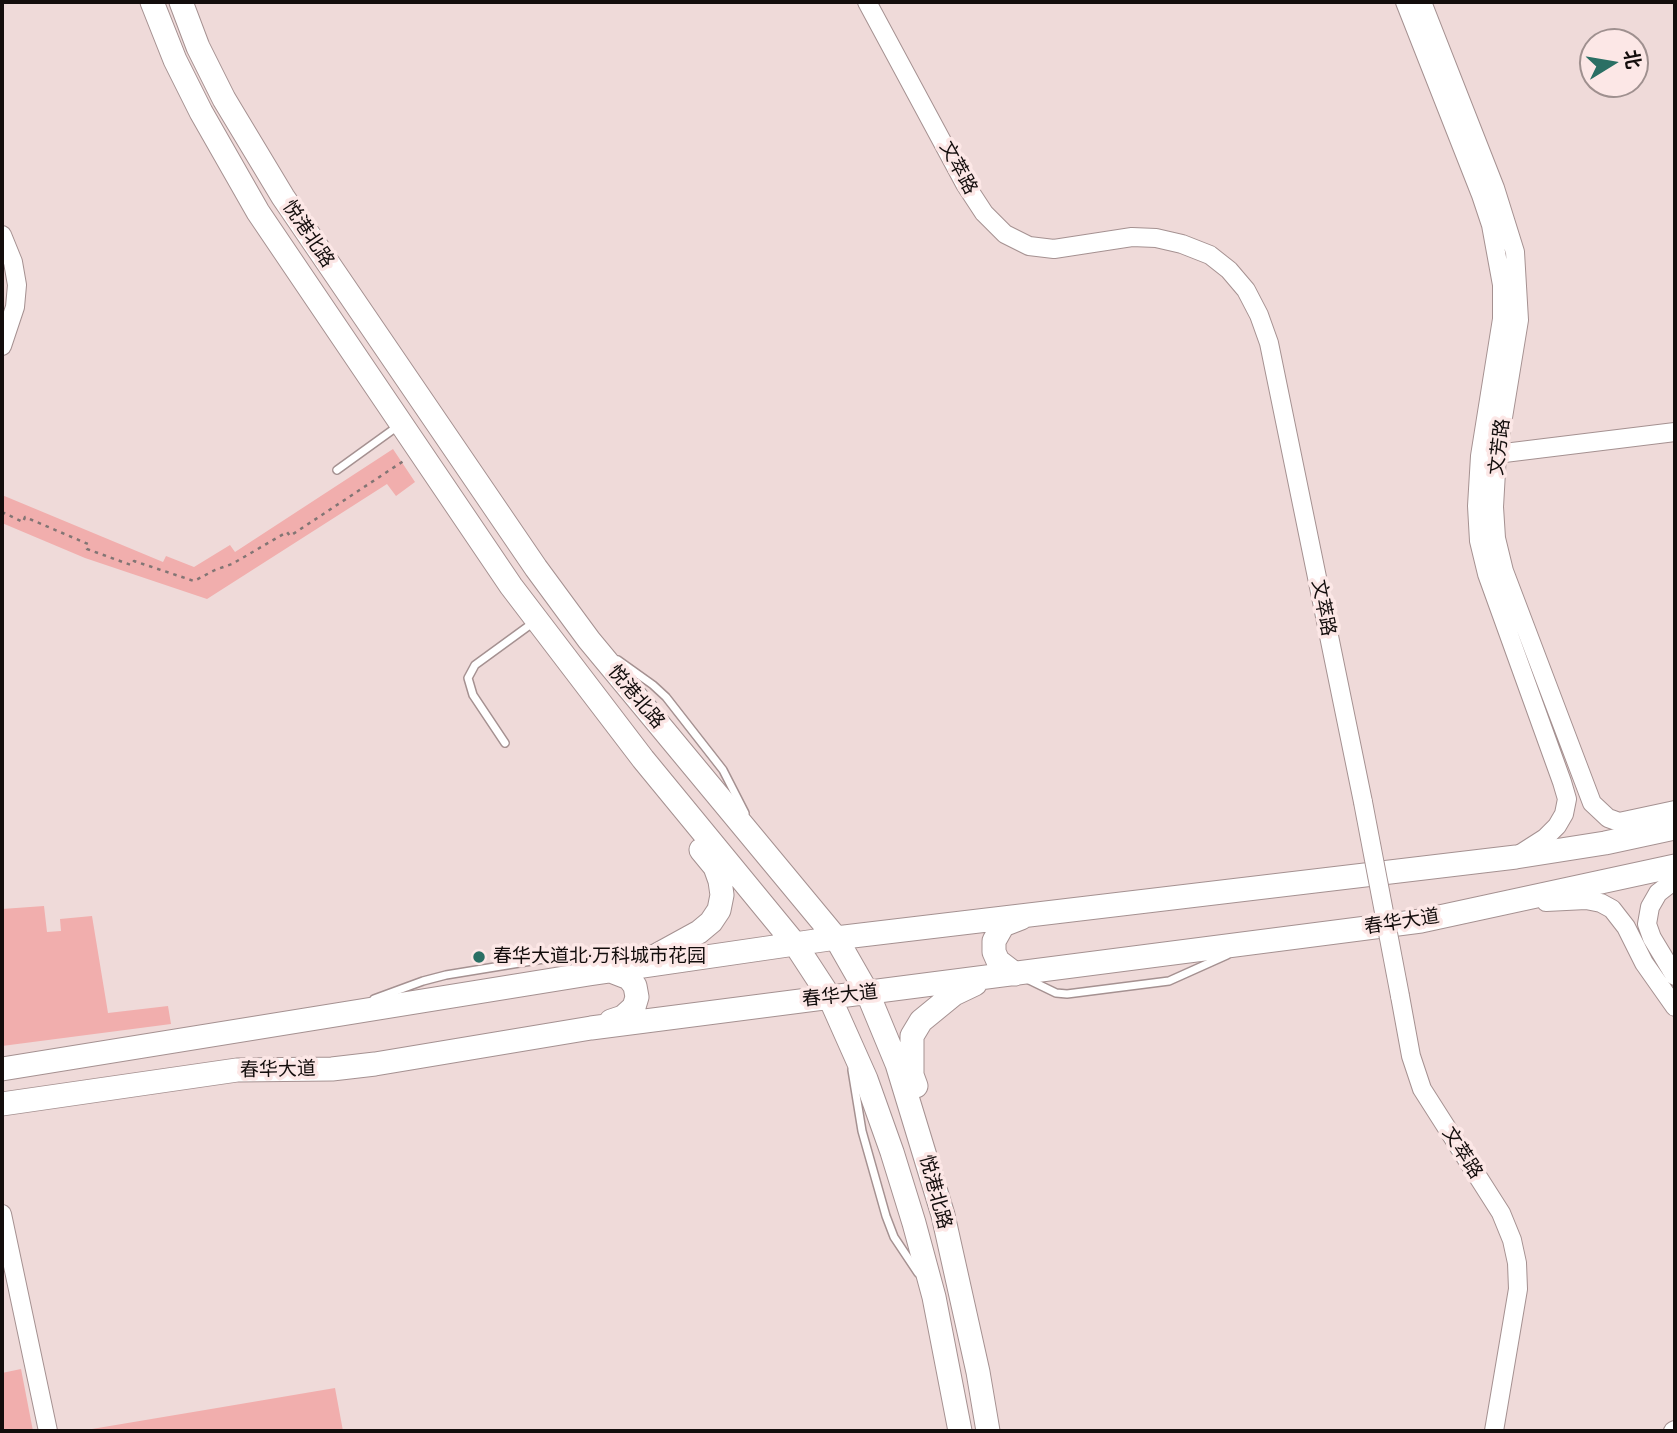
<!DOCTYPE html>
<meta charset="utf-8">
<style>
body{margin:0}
#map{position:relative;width:1677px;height:1433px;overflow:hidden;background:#efdad9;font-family:"PT Sans Narrow","Noto Sans SC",sans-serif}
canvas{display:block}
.frame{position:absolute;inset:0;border:4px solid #130d0c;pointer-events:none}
.north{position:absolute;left:1579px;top:28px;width:70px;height:70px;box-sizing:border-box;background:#fce7e6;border:2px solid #9f908f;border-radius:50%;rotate:79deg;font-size:19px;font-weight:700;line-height:28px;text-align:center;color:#130d0c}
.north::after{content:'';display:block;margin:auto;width:24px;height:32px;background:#2a6f64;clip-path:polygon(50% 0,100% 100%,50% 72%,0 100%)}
</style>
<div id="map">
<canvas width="1677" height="1433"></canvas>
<div class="frame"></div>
<div class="north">北</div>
</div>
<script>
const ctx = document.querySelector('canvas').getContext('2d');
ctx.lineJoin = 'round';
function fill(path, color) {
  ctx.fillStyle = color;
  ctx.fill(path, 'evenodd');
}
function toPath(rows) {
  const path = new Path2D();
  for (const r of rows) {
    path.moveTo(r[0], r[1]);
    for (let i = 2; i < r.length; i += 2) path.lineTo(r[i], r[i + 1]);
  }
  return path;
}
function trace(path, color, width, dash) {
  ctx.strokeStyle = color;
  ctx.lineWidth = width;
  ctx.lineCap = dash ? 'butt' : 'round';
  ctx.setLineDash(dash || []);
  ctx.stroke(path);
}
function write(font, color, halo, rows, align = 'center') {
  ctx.font = font + ' "PT Sans Narrow","Noto Sans SC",sans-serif';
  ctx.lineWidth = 7;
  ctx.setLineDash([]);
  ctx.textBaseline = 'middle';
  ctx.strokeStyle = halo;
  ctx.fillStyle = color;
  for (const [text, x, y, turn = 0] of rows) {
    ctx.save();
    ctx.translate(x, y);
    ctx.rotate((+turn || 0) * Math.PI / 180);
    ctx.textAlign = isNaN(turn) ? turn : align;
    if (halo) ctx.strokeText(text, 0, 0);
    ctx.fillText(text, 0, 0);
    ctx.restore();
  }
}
fill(toPath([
 [393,449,415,482,396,496,387,484,207,599,85,558,2,523,2,495,163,562,166,556,194,567,230,545,235,552],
 [44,906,47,932,61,931,60,919,92,916,108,1013,168,1006,171,1024,2,1046,2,909],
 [21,1369,33,1431,2,1431,2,1373],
 [335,1388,343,1431,80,1431,211,1409]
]), '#f1aead');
const service = toPath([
 [337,470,398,426],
 [618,660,653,685,666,697,723,770,745,813],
 [505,743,473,695,468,678,475,665,534,622],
 [1025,978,1056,993,1067,994,1169,981,1227,955],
 [374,999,423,981,446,975,556,957,594,966],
 [852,1070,862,1131,886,1216,894,1237,918,1273]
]);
const tertiary = toPath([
 [867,2,965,184,984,213,1005,234,1029,246,1054,249,1132,237,1156,238,1182,244,1210,255,1229,270,1246,290,1259,315,1269,343,1363,802],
 [1405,2,1481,195,1491,225,1502,285,1502,319,1480,456,1477,506,1479,541,1487,574,1562,782,1567,799,1564,814,1557,826,1545,838,1520,854],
 [1422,2,1495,188,1515,252,1519,320,1497,454,1494,507,1496,538,1504,571,1592,803,1608,818,1619,822,1675,810],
 [2,235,13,262,17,285,15,307,2,346],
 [1488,455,1675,432],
 [1675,880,1658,893,1650,907,1647,924,1652,938,1675,976],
 [1546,902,1586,900,1601,903,1612,909,1626,927,1644,963,1675,1007],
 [1400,996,1411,1056,1422,1089,1501,1213,1512,1240,1517,1263,1518,1289,1494,1431],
 [2,1214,48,1431],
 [1673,1431,1675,1430]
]);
const primary = toPath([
 [152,2,175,60,201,112,258,212,511,586,643,759,795,944,829,996,866,1079,892,1152,914,1223,934,1297,960,1431],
 [181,2,198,47,224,99,283,197,536,568,589,640,836,938,868,994,897,1064,943,1215,978,1372,988,1431],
 [648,960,699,932,711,922,719,910,722,895,720,881,715,867,701,850],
 [1015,974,998,961,994,952,994,941,1003,925,1021,918],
 [611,1021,623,1017,634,1007,637,997,635,986,629,978,611,971],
 [2,1069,589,974,836,938,1516,857,1605,843,1675,828],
 [916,1086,912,1075,912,1036,921,1021,954,994,975,984],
 [2,1104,237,1070,332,1069,375,1064,591,1028,1421,921,1675,866]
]);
trace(service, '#a59191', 10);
trace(tertiary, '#a59191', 20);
trace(primary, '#a59191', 25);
trace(toPath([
 [2,512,23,522,25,517,88,544,87,549,131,565,134,561,194,581,215,570,232,564,287,532,290,536,405,460]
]), '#827574', 2.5, [3.5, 5]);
trace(service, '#fff', 7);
trace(tertiary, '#fff', 18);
trace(primary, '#fff', 23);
const tertiaryBridge = toPath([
 [1363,802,1400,996]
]);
trace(tertiaryBridge, '#a59191', 20, []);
trace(tertiaryBridge, '#fff', 18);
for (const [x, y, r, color] of [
 [479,957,7,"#2a6f64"]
]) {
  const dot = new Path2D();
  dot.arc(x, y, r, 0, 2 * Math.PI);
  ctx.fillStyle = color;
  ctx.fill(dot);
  trace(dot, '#fce7e6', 2.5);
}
write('19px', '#130d0c', '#fce7e6', [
 ["文萃路",958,168,61],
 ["悦港北路",308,234,56],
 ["文芳路",1500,447,-83],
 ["文萃路",1323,608,79],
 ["悦港北路",636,697,50],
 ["春华大道",1402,922,-9],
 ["春华大道",840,996,-6],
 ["春华大道",278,1070,-1],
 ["文萃路",1462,1153,57],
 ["悦港北路",935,1192,75]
]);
write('19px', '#130d0c', '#fce7e6', [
 ["春华大道北·万科城市花园",493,957]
], 'left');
</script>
